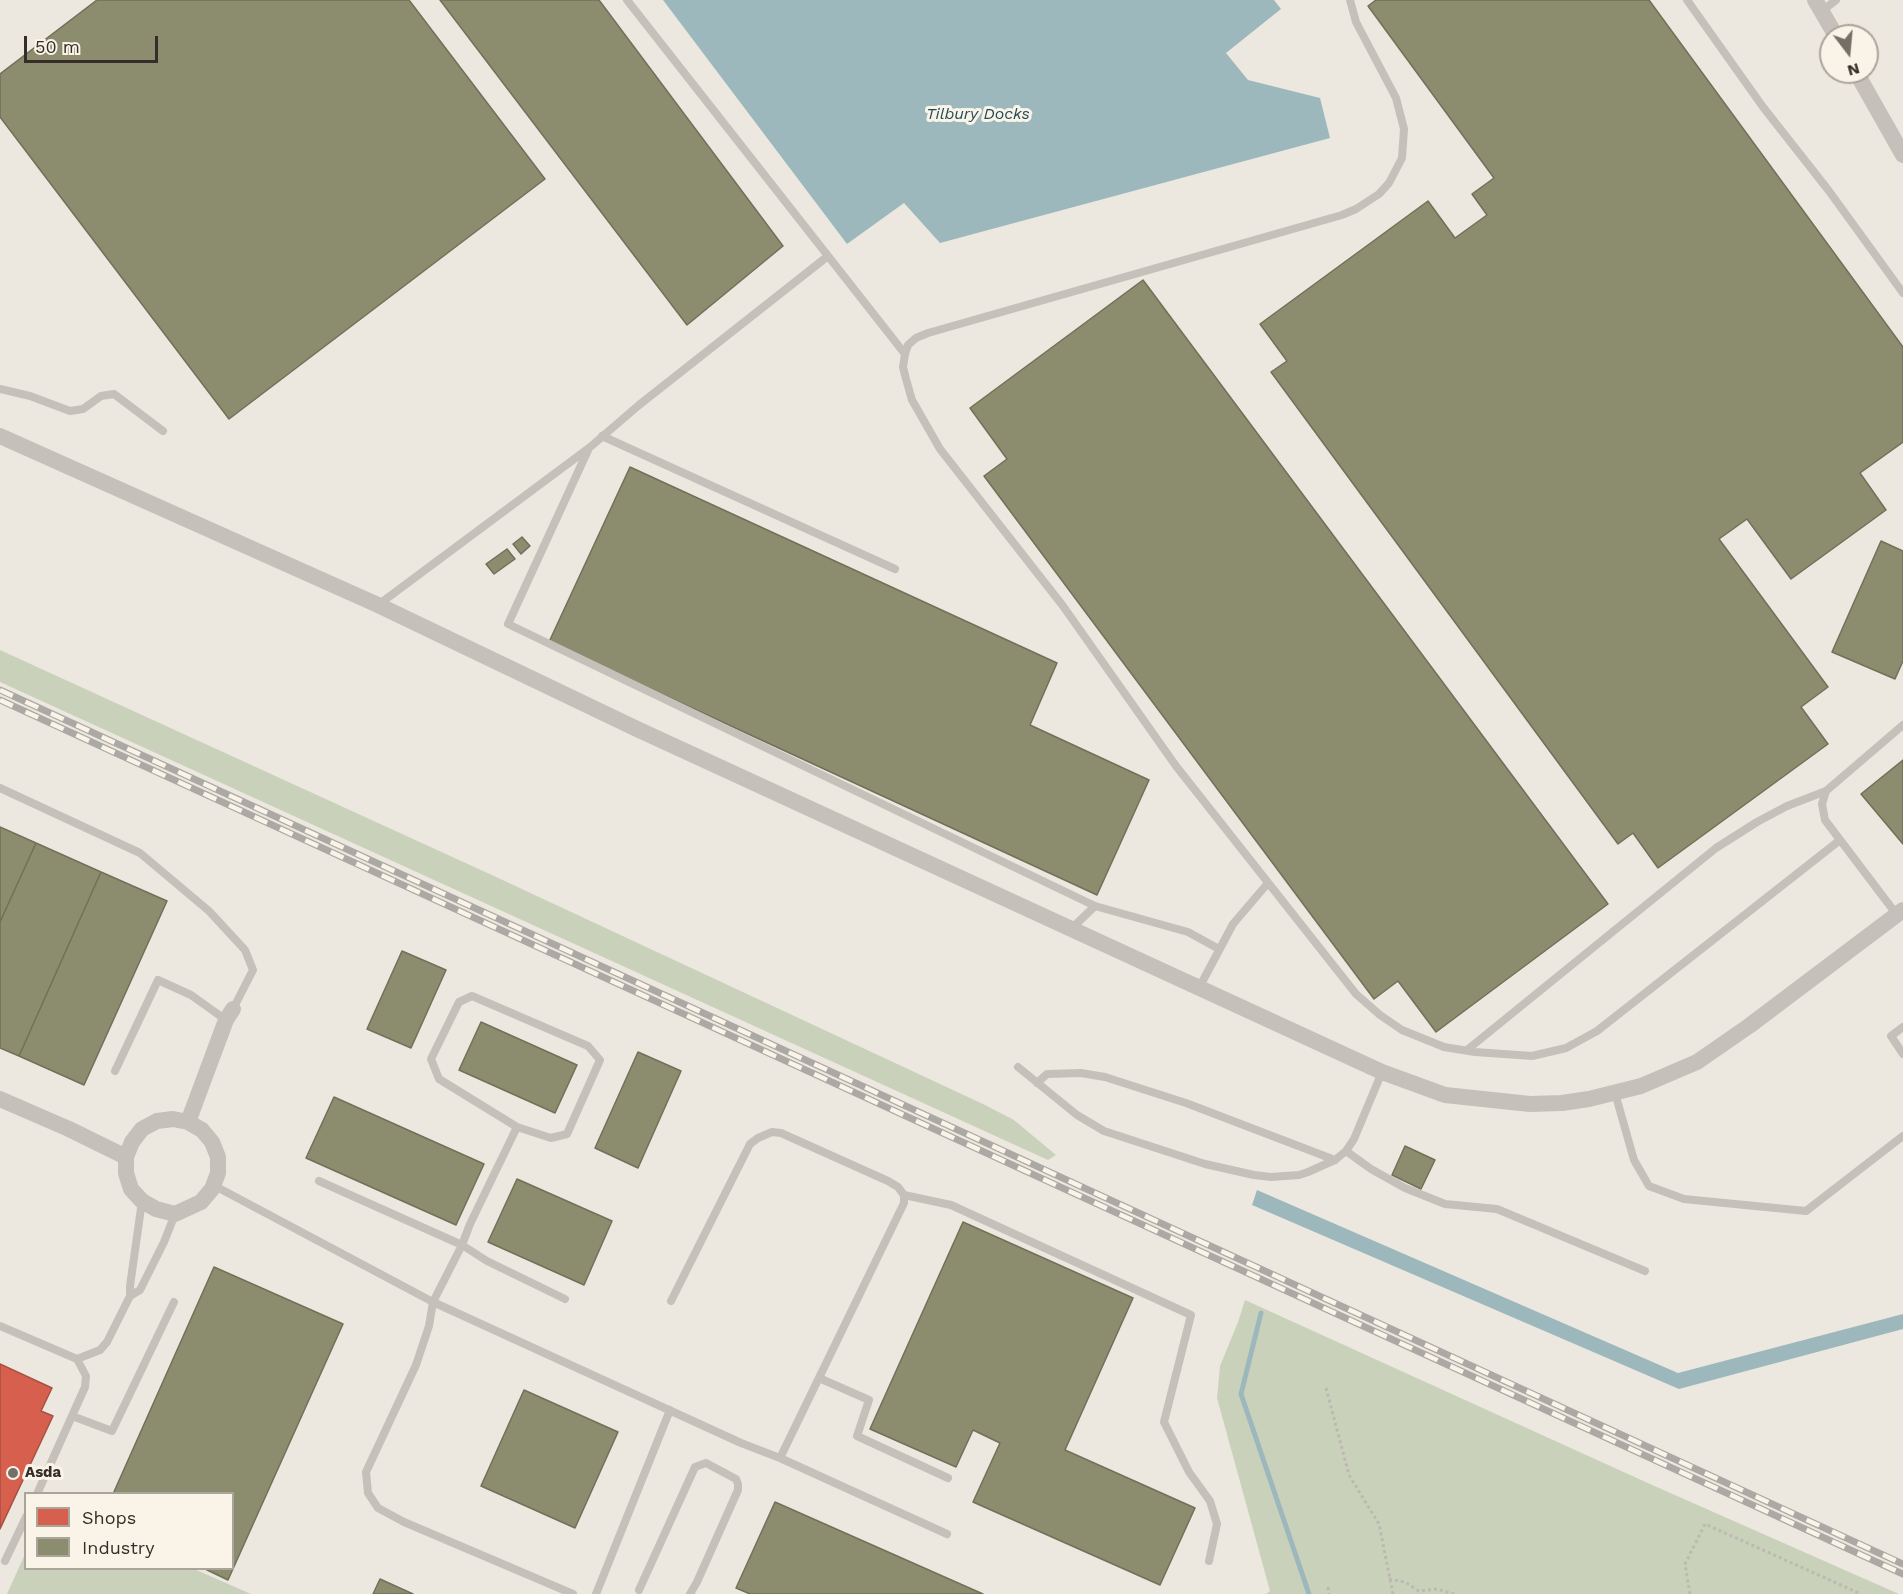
<!DOCTYPE html>
<style>
body{margin:0}
#map{position:relative;width:1903px;height:1594px;overflow:hidden;background:#ece8e0;font-family:"Work Sans",sans-serif}
canvas{display:block}
.legend{position:absolute;left:24px;top:1492px;width:210px;height:78px;box-sizing:border-box;background:#f9f3e8;border:2px solid #aba49b;margin:0;padding:8px 10px;list-style:none;font-size:18px;color:#352e28}
.legend li{display:flex;align-items:center;gap:12px;height:30px}
.legend b{width:30px;border:2px solid #aba49b}
.north{position:absolute;left:1819px;top:24px;width:60px;height:60px;box-sizing:border-box;background:#f9f3e8;border:2px solid #aba49b;border-radius:50%;rotate:164deg;font-size:16px;font-weight:700;line-height:24px;text-align:center;color:#352e28}
.north::after{content:'';display:block;margin:auto;width:21px;height:27px;background:#756f68;clip-path:polygon(50% 0,100% 100%,50% 72%,0 100%)}
.scale{position:absolute;left:24px;top:36px;width:134px;height:27px;box-sizing:border-box;border:3px solid #352e28;border-top:0;padding-left:8px;font-size:18px;line-height:21px;white-space:nowrap;color:#352e28;-webkit-text-stroke:4px #f9f3e8;paint-order:stroke}
</style>
<div id="map">
<canvas width="1903" height="1594"></canvas>
<ul class="legend">
<li><b style="height:16px;background:#d6604d"></b>Shops</li>
<li><b style="height:16px;background:#8c8c6e"></b>Industry</li>
</ul>
<div class="north">N</div>
<div class="scale">50 m</div>
</div>
<script>
const ctx = document.querySelector('canvas').getContext('2d');
ctx.lineJoin = 'round';
function fill(path, color) {
  ctx.fillStyle = color;
  ctx.fill(path, 'evenodd');
}
function toPath(rows) {
  const path = new Path2D();
  for (const r of rows) {
    path.moveTo(r[0], r[1]);
    for (let i = 2; i < r.length; i += 2) path.lineTo(r[i], r[i + 1]);
  }
  return path;
}
function trace(path, color, width, dash) {
  ctx.strokeStyle = color;
  ctx.lineWidth = width;
  ctx.lineCap = dash ? 'butt' : 'round';
  ctx.setLineDash(dash || []);
  ctx.stroke(path);
}
function write(font, color, halo, rows, align = 'center') {
  ctx.font = font + ' "Work Sans",sans-serif';
  ctx.lineWidth = 6;
  ctx.setLineDash([]);
  ctx.textBaseline = 'middle';
  ctx.strokeStyle = halo;
  ctx.fillStyle = color;
  for (const [text, x, y, turn = 0] of rows) {
    ctx.save();
    ctx.translate(x, y);
    ctx.rotate((+turn || 0) * Math.PI / 180);
    ctx.textAlign = isNaN(turn) ? turn : align;
    if (halo) ctx.strokeText(text, 0, 0);
    ctx.fillText(text, 0, 0);
    ctx.restore();
  }
}
fill(toPath([
 [0,650,494,876,983,1104,1014,1120,1056,1155,1048,1160,0,682],
 [1245,1300,1650,1484,1899,1594,1266,1594,1270,1591,1217,1398,1220,1366,1238,1322],
 [25,1554,26,1568,194,1569,251,1594,7,1594]
]), '#cad1bb');
fill(toPath([
 [663,0,1274,0,1281,9,1226,53,1248,80,1320,98,1330,138,940,243,904,203,847,244],
 [1257,1190,1678,1373,1903,1314,1903,1329,1679,1389,1252,1205]
]), '#9db8bc');
const shops = toPath([
 [0,1364,52,1388,41,1411,53,1416,0,1529,0,1364]
]);
fill(shops, '#d6604d');
trace(shops, '#a65142', 1.5);
const industry = toPath([
 [97,0,409,0,545,179,229,419,0,117,0,74,97,0],
 [440,0,599,0,783,246,687,325,440,0],
 [1376,0,1649,0,1903,347,1903,442,1860,473,1886,510,1791,579,1747,519,1719,539,1828,687,1801,707,1828,744,1658,868,1633,833,1618,844,1271,372,1287,361,1260,324,1428,201,1455,238,1487,215,1472,194,1494,178,1368,6,1376,0],
 [1143,280,1608,904,1436,1032,1398,981,1374,999,984,476,1007,459,970,408,1143,280],
 [630,467,1057,663,1030,725,1149,780,1097,895,549,642,630,467],
 [522,537,530,546,521,554,513,544,522,537],
 [1881,541,1903,551,1903,661,1895,679,1832,652,1881,541],
 [507,549,515,559,494,574,486,564,507,549],
 [1903,760,1903,844,1861,794,1903,760],
 [0,827,36,843,0,922,0,827],
 [36,843,101,872,19,1056,0,1048,0,922,36,843],
 [101,872,167,901,84,1085,19,1056,101,872],
 [402,951,446,970,411,1048,367,1029,402,951],
 [481,1022,577,1065,555,1113,459,1070,481,1022],
 [638,1052,681,1071,638,1168,595,1148,638,1052],
 [334,1097,484,1164,456,1225,306,1158,334,1097],
 [1405,1146,1435,1160,1421,1189,1392,1175,1405,1146],
 [517,1179,612,1221,584,1285,488,1242,517,1179],
 [963,1222,1133,1298,1065,1450,1195,1508,1160,1585,973,1502,1000,1443,973,1430,956,1467,870,1429,963,1222],
 [214,1267,343,1324,228,1580,203,1568,232,1568,232,1494,113,1494,214,1267],
 [524,1390,618,1432,575,1528,481,1486,524,1390],
 [775,1502,983,1594,750,1594,736,1588,775,1502],
 [380,1579,413,1594,373,1594,380,1579]
]);
fill(industry, '#8c8c6e');
trace(industry, '#727059', 1.5);
trace(toPath([
 [1261,1313,1241,1394,1309,1594]
]), '#9db8bc', 5);
trace(toPath([
 [1326,1388,1349,1475,1379,1524,1393,1594],
 [1389,1579,1405,1582,1419,1591,1437,1589,1454,1594],
 [1328,1587,1329,1594],
 [1690,1594,1685,1564,1705,1524,1861,1594]
]), '#bdb9b2', 3, [3, 3]);
trace(toPath([
 [627,0,905,354],
 [1350,0,1356,22,1396,98,1404,129,1402,158,1389,183,1379,194,1356,209,1342,215,928,333,916,338,908,345,905,354,903,367,906,379,912,400,940,449,1063,606,1176,766,1356,994,1380,1015,1402,1030,1444,1047,1475,1052,1532,1056,1566,1048,1597,1031,1840,840],
 [1687,0,1763,107,1829,191,1903,293],
 [1822,11,1836,0],
 [0,389,30,396,70,411,83,409,101,396,114,394,163,431],
 [602,436,895,569],
 [589,448,508,624,1095,906,1188,932,1219,949],
 [378,605,589,448,639,405,828,256],
 [0,788,140,853,209,911,245,950,253,970,233,1009],
 [1897,915,1825,820,1822,804,1826,791,1903,725],
 [1071,929,1095,906],
 [1199,988,1233,924,1268,883],
 [1903,1027,1891,1036,1903,1054],
 [1467,1050,1716,848,1757,822,1787,806,1826,791],
 [1018,1067,1077,1115,1104,1131,1205,1164,1254,1175,1271,1177,1299,1175,1308,1172,1335,1160,1346,1151,1354,1139,1382,1072],
 [115,1071,158,980,191,995,226,1020],
 [1037,1083,1047,1074,1081,1073,1105,1077,1186,1103,1335,1160],
 [1615,1093,1634,1160,1649,1186,1684,1199,1806,1211,1903,1136],
 [517,1127,439,1079,431,1059,459,1002,472,996,588,1046,600,1060,567,1134,551,1138,517,1127,470,1224,462,1245,433,1302,429,1326,416,1365,366,1472,368,1493,378,1508,404,1522,573,1594],
 [1346,1151,1371,1169,1405,1188,1445,1204,1497,1209,1645,1271],
 [319,1181,462,1245,487,1261,565,1299],
 [213,1185,433,1302,741,1443,780,1458,947,1534],
 [904,1195,951,1205,1191,1315,1164,1422,1189,1472,1210,1501,1217,1524,1209,1561],
 [130,1296,140,1290,164,1242,175,1214],
 [671,1301,750,1144,758,1138,772,1132,781,1133,888,1181,898,1187,904,1195,904,1203,780,1458],
 [0,1326,77,1359,86,1376,85,1387,37,1494],
 [77,1359,100,1350,107,1342,130,1296,130,1286,142,1201],
 [819,1378,869,1400,857,1436,948,1478],
 [72,1416,112,1431,174,1302],
 [5,1561,26,1517],
 [639,1590,695,1467,706,1463,736,1479,738,1484,738,1490,697,1582,690,1594],
 [596,1594,670,1410]
]), '#c5c0b9', 8);
trace(toPath([
 [1815,0,1836,36],
 [1856,72,1903,155],
 [0,436,378,605,637,729,1382,1072,1445,1095,1530,1104,1562,1103,1589,1099,1641,1086,1697,1062,1749,1026,1903,910],
 [0,1099,69,1129,126,1157],
 [173,1119,188,1122,202,1130,212,1142,218,1157,218,1173,212,1189,201,1202,175,1214,156,1209,142,1201,131,1189,126,1173,126,1157,132,1142,142,1129,157,1121,173,1119],
 [188,1122,226,1020,233,1009]
]), '#c5c0b9', 16);
const rail = toPath([
 [0,690,1903,1564],
 [0,700,1903,1574]
]);
trace(rail, '#aca9a4', 7);
trace(rail, '#f9f3e8', 4.5, [14]);
for (const [x, y, r, color] of [
 [13,1473,6,"#756f68"]
]) {
  const dot = new Path2D();
  dot.arc(x, y, r, 0, 2 * Math.PI);
  ctx.fillStyle = color;
  ctx.fill(dot);
  trace(dot, '#f9f3e8', 2);
}
write('bold 15px', '#352e28', '#f9f3e8', [
 ["Asda",25,1473]
], 'left');
write('italic 16px', '#1f4a55', '#f9f3e8', [
 ["Tilbury Docks",978,114]
]);
</script>
